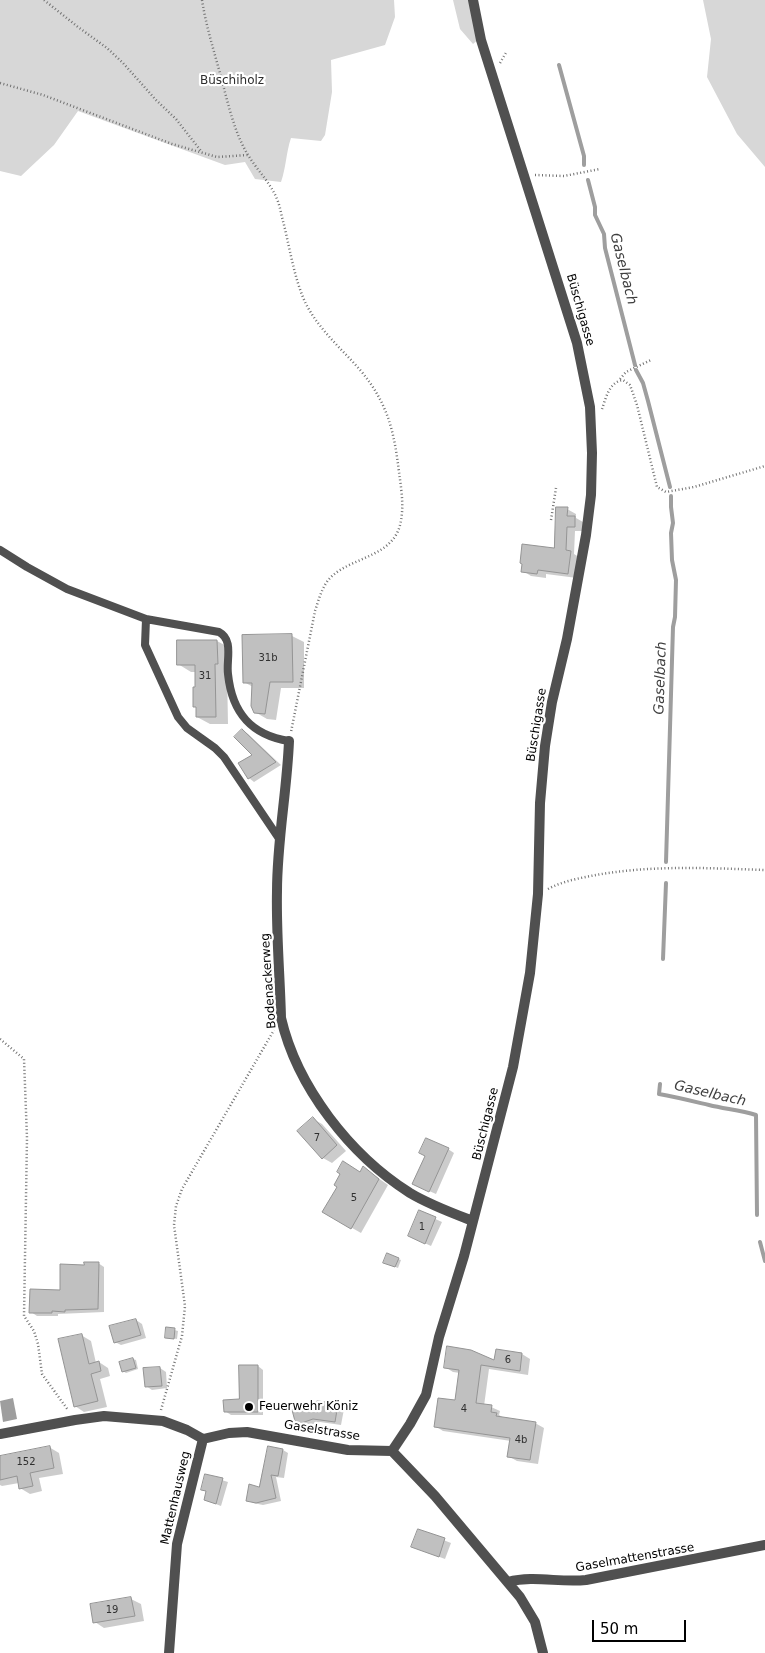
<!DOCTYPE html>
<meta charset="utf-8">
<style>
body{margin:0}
#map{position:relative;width:765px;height:1653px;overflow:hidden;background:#fff;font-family:"DejaVu Sans",sans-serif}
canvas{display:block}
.scale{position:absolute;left:592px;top:1620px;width:94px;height:22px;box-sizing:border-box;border:2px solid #000;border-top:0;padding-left:6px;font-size:15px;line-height:18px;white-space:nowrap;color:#000;-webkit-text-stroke:4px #fff;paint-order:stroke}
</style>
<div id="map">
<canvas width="765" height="1653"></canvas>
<div class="scale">50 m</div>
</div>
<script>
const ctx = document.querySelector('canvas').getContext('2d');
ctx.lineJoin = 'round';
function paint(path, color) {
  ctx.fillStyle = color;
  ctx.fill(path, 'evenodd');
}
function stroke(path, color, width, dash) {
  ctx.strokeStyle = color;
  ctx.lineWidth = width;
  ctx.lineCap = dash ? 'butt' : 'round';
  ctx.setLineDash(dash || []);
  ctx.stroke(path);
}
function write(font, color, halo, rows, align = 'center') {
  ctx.font = font + ' "DejaVu Sans",sans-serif';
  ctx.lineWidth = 4.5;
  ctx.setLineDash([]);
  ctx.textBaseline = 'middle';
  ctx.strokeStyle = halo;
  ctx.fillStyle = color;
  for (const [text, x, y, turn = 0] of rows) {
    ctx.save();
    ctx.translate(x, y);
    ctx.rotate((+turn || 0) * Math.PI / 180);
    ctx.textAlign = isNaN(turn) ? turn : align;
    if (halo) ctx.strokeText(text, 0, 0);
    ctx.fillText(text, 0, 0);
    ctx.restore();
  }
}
paint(new Path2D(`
 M0,0h394l1,17 -10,28 -54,15 1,32 -7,43 -4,6 -30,-3c-5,15 -5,30 -10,44l-26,-3 -10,-17 -20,3 -147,-54 -24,34 -33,31 -21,-5z
 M453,0h25l2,38 -7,6 -13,-15z
 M703,0h62v167l-28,-33 -30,-57 4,-38z`), '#d7d7d7');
paint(new Path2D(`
 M13,1398l4,21 -14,3 -3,-21z`), '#9e9e9e');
paint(new Path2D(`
 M567,509l9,5v4l7,4v9h-8l-1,23 5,3 -2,21 -31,-4v4l-15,-2 -8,-5 32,-21z
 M292,636l12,6v46h-23l-5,32 -9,-1 -12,-7 -2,-25 -9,-5z
 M178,641h39l13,7 -3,23 1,53h-18l-13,-7 -1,-45h-5l-13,-8z
 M242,730l6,4 33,31 -27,17 -5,-4 5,-23z
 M313,1119l9,5 24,27 -14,12 -9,-5z
 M448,1149l6,4 -18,41 -16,-7z
 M364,1168l24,17 -27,48 -37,-21 15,-25 22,-14z
 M420,1212l22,10 -11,24 -15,-7z
 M398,1259l3,1 -3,8 -10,-4z
 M98,1263l6,4v45l-46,2v2h-21l-6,-4 30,-21 24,-25z
 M136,1320l6,4 4,14 -25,7 -6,-3z
 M167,1328l11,3 -1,8 -11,-2z
 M81,1335l10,6 5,22 3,-1 9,6 2,8 -10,3 7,28 -23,5 -9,-6z
 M497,1350l25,4 8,5 -2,16 -39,-6 -5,37 7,1 9,4 -1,4 6,4 30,4 9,5 -6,36 -21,-3 -9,-5 3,-15 -68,-10 -8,-5 21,-24 4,-29 -7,-1 -8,-5 50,-5z
 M133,1359l3,1 2,9 -12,4 -3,-2z
 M258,1366l5,4v45h-32l-6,-4 15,-11z
 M160,1368l6,4 1,16 -15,2 -6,-4z
 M338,1405l6,4 -3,16 -21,-3 -16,5 -6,-3z
 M49,1447l10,6 4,21 -24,4 3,13 -12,3 -10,-6 -1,-5 -17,3 -2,-1v-28z
 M269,1447l14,3 5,3 -4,25 -8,-1 5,24 -18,4 -10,-2 -6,-3 13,-12z
 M206,1475l22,7 -7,24 -16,-6 2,-8 -4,-3z
 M418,1530l33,13 -6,16 -32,-12z
 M131,1599l10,5 3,17 -40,7 -9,-6z`), '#0003');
stroke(new Path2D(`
 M559,65l25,91v9
 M588,180l7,27v8l9,19 1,14 30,117
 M636,370l7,13 5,18 22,86
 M666,862l7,-235 2,-10 1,-37 -4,-20 -1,-27 2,-10 -2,-16v-11
 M663,959l3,-76
 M660,1084l-1,10c17,3 33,7 50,11 16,4 31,5 47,10l1,100
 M760,1242l5,19`), '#9e9e9e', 4);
const building = new Path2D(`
 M556,507h12l-1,9h8v11h-8l-1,23 5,1 -3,23 -30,-4 -1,4 -16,-2 1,-8 -2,-1 2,-19 32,4z
 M292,634l1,48h-23l-5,32 -11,-1 -3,-7 1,-23h-9l-1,-48z
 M177,640h40l1,24h-3l1,53h-20v-10h-3v-20h2v-22h-18z
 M242,729l34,33 -28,17 -10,-16 14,-8 -18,-18z
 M313,1117l24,28 -15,14 -25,-28z
 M426,1138l23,10 -20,44 -17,-8 13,-28 -6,-3z
 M343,1161l17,11 3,-6 16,13 -28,50 -29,-17 15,-25 -3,-2 6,-11 -3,-2z
 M419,1210l17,7 -11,27 -17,-8z
 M387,1253l12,5 -4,9 -12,-4z
 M84,1262h15l-1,47 -33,1v2l-13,-1v2h-23l1,-24 30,1v-26l24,1z
 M136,1319l5,16 -27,8 -5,-17z
 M166,1327l9,1 -1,11 -9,-1z
 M82,1334l7,30 10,-3 2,10 -10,3 7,27 -24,6 -16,-68z
 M447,1346l24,4 23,10 2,-11 26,4 -2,18 -39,-6 -5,38 16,2 -1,7 6,1 -1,3 40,6 -6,38 -23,-3 3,-19 -76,-11 4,-29 17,2 4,-30 -15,-2z
 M133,1358l3,10 -14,4 -3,-10z
 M239,1365h19v47h-34l-1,-12 16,-1z
 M160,1367l2,19 -17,1 -2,-19z
 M318,1401l20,3 -3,18 -22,-3 -17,6 -4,-15z
 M50,1446l4,22 -24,5 3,13 -14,3 -2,-13 -17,4v-24z
 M268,1446l15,3 -5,27 -7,-1 5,23 -20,5 -10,-2 3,-17 10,3z
 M205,1474l18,4 -7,26 -12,-4 2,-9 -5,-1z
 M418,1529l27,9 -6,19 -28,-10z
 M131,1597l4,19 -42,7 -3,-19z`);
paint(building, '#c0c0c0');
stroke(building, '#949494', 1);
stroke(new Path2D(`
 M44,0l34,27 29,21 16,15 33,37 20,19 25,32
 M202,0c4,26 12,51 19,77 7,26 13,55 27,78 9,15 22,27 29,44 3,7 4,15 6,22 7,27 11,58 23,83 14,27 36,45 55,67 27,33 33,60 38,101 2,15 5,33 2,48 -5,37 -48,36 -70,57 -9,9 -12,22 -16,34l-24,121
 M500,63l7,-12
 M0,83l43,12 129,49 45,13 31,-2
 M535,175l29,1 36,-7
 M620,379l6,-7 25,-12
 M602,409c4,-11 7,-27 21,-29l7,5 7,20 20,82 9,5 28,-5 71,-21
 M551,520l5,-32
 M548,889c15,-8 32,-11 48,-14 56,-10 112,-7 169,-5
 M0,1039l24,20 3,79 -3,178 10,15 4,13 4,30 26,36
 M161,1410l21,-74 3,-30 -11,-81 2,-19 6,-17 92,-159`), '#727272', 2.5, [1, 2.5]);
stroke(new Path2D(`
 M0,550l27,17 40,22 79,30 -1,26 33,72 9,11 28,20 9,9 56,83
 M146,619l73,13c15,8 7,28 9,42 4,39 23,61 61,67`), '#505050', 8);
stroke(new Path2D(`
 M289,741c-2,50 -12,100 -12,150 -1,42 3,85 4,127 16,69 69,137 129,175 20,12 42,20 63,28
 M0,1434l75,-14 29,-4 59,5 24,9 16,9 26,-6 18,-1 101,18 44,1 43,45 85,101 15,25 8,31
 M392,1451l18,-27 16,-29 13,-58 25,-81 49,-189 17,-94 8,-79 2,-91 5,-57 7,-44 15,-63 19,-104 5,-40 1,-42 -2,-46 -13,-64 -96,-303 -8,-40
 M508,1582c26,-7 52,1 78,-2l179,-35
 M169,1653l8,-109 26,-105`), '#505050', 10);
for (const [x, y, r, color] of [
 [249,1407,5,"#000"]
]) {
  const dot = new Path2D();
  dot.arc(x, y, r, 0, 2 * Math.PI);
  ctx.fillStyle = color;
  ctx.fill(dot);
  stroke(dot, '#fff', 2);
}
write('10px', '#303030', null, [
 ["31b",268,658],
 ["31",205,676],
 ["7",317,1138],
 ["5",354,1198],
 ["1",422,1227],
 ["6",508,1360],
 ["4",464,1409],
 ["4b",521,1440],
 ["152",26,1462],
 ["19",112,1610]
]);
write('12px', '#2e2e2e', '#fff', [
 ["Büschiholz",232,81]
]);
write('12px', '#000', '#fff', [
 ["Büschigasse",580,310,74],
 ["Büschigasse",537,725,-81],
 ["Bodenackerweg",269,981,-94],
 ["Büschigasse",486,1124,-76],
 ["Gaselstrasse",322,1431,9],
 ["Mattenhausweg",176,1498,-77],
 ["Gaselmattenstrasse",635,1558,-10]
]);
write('12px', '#000', '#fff', [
 ["Feuerwehr Köniz",259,1407]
], 'left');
write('italic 14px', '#3f3f3f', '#fff', [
 ["Gaselbach",623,269,76],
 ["Gaselbach",661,678,-88],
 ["Gaselbach",710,1094,13]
]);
</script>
